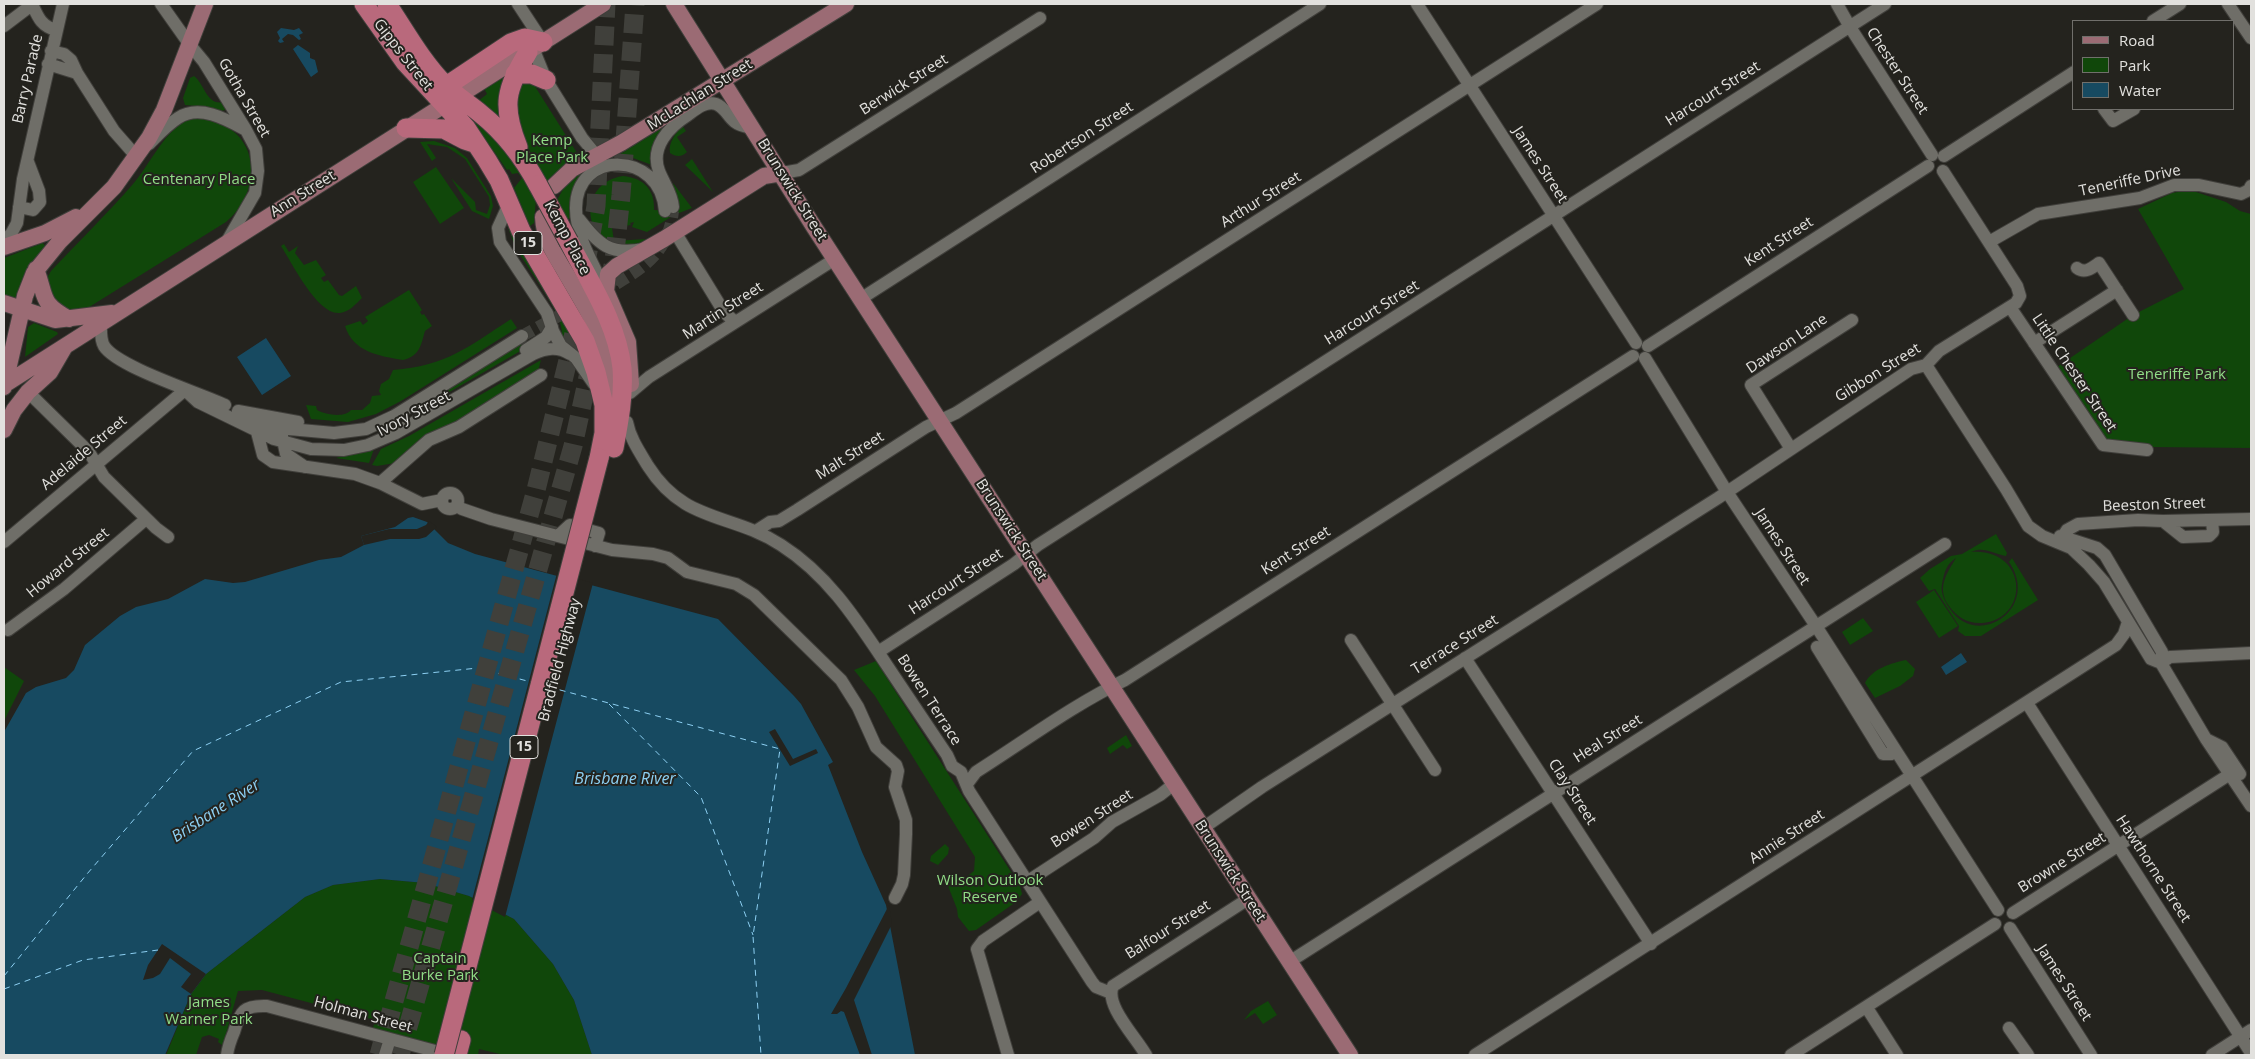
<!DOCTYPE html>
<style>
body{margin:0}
#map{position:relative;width:2255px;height:1059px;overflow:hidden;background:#24231e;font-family:"Open Sans",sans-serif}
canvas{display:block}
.frame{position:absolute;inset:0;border:5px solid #e2e1de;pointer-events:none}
.legend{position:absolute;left:2072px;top:20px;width:162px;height:90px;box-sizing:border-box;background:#24231e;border:1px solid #706f6b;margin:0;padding:6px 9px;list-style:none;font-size:15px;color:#e2e1de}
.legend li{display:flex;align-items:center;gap:10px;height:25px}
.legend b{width:25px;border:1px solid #706f6b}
</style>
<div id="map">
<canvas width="2255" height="1059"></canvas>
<div class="frame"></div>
<ul class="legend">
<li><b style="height:6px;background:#9b6b74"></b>Road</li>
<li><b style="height:14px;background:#10470a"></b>Park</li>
<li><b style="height:14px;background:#174a61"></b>Water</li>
</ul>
</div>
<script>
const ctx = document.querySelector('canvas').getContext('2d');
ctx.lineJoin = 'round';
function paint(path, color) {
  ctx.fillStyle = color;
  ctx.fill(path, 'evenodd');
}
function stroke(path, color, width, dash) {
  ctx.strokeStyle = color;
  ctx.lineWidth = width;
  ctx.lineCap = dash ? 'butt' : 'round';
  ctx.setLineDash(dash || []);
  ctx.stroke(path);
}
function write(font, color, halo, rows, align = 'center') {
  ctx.font = font + ' "Open Sans",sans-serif';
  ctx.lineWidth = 4;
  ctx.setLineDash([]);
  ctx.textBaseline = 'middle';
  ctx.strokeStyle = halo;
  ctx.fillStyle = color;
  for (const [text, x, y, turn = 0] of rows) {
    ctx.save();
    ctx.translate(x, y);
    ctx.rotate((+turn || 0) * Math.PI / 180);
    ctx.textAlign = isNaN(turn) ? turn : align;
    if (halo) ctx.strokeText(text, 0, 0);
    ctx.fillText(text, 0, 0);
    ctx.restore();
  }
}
paint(new Path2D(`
 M194,76c11,8 12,30 30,26l1,8 -4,1 -13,-4 -23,-2 -2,-7 7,-20z
 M503,77l2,1 -2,47 -26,-23 10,-8 -3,-6z
 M531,80l46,73c-3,8 -24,21 -31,29l-23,-44 -8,-25 6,-32z
 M465,110l43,40 28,48 -2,25 -4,3 -16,-38 8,-10 -4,-5 -6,1 -3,-5 -2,1 -24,-34 -21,-23z
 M191,118c6,0 13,-1 19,0 5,1 10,5 14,7 39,21 33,72 2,97l-140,87 -14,3 -26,-16v-16l5,-9c27,-29 56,-57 82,-87 19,-22 31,-54 58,-66z
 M682,125l4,6 -9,6 10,15c-5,5 -11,5 -17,1 -2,-10 6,-20 12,-28z
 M664,127l-12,38 -19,-7h-19z
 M434,141l21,7 12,10 24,38 2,10 -4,13 -17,-8 -21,-33 24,24 1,8 11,4 3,-9 -1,-8 -24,-38 -18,-12 -20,-3 9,14 -4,3 -12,-19z
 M692,159l21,33 -28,-27z
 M436,167l28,41 -24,16 -27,-42z
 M585,170l-13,47 -6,3 -10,-18 10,-18z
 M623,176c21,2 32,14 31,34l23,1 -4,-28 19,25 -18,7 -27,17 -15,-5 2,-5 -4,1 1,2 -19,3 2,13 32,-2c-5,4 -11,5 -18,6 -45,5 -53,-62 -5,-69z
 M2190,190l36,12 14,9 11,3v234l-102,-1 -42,-5 -50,-75 76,-52 51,-26 -46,-80 34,-16z
 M506,220l78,131 -6,4 -17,-18c8,-18 -38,-73 -46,-92 -4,-8 -7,-17 -9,-25z
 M43,243l2,3 -18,24 -11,29 -12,-4v-37z
 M284,244l5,8 9,-6 -3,7 9,12 12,-5 10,15 -5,3 3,4 4,-2 11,15 3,1 14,-10 6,12c-6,6 -13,14 -22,15 -22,3 -48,-50 -59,-67z
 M409,290l13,20 -2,2 2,3 2,-1 8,12 -7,5c-4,14 -5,25 -22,29 -24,-4 -50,-8 -58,-34l15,-5 3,4 5,-4 -3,-4z
 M511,319l6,9 -116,73 -25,13 -28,8 -37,-3 -5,-14 10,1 1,4c9,5 28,8 34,0h11l8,-7 2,-7 9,-1 -2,-4 2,-7 8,-5 4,-9c53,-4 75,-23 118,-51z
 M34,323l23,9 1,2 -33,23 3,-30z
 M525,340l4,6 -83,48 -2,-2z
 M541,360l-3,11 -143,92 -18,3 -5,-1 9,-16 28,-13z
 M375,446l-6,17 -33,-5z
 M1996,534l11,19 -1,3c-13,-2 -22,-10 -35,-4 58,-4 59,68 11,71 -14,1 -25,-6 -33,-17 -13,-18 -2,-33 7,-48 -10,6 -12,15 -14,26 -2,8 3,18 8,25 28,41 91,-1 59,-47l3,-4 26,42 -57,36h-16l-7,-5 1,-5 -24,-37 -6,2 -9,-13 10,-9 21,-13 11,-2z
 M1934,590l24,36 -19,12 -23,-36z
 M1863,618l10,13 -23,14 -8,-13z
 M1906,660l9,9 -2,7 -13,10 -25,12 -10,-15c7,-14 26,-20 41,-23z
 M876,661l144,225 2,8 -6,8 -40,28 -7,1 -11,-14 -1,-8 -9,-23 13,-5 13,-10 1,-14 -100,-161 -21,-26z
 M4,667l20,14 -20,40z
 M1126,735l6,11 -5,3 -4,-4 -13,9 -3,-6z
 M945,844l4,4 -1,6 -10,11 -8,-4 1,-5z
 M380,879l45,4 44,13 45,23 39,45 21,36 18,55h-88l-25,-6 -1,6h-16l-89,-27 2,-8 -113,-30 -24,1 -18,64 2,-10 -4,-3 1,-3 -10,-4 -7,2 -6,18h-30l25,-61 15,-20 99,-77 28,-12z
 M1268,1001l9,14 -14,9 -8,-11 -11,7 7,-9z`), '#10470a');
paint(new Path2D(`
 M281,28l13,2 5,-2 4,5 -4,2 2,4 -2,1 -6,-5 -5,-1 -6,5 2,3 -4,1 -2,-2 2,-3 -3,-6z
 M298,45l12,8v5l5,2 3,12 -7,5 -18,-28z
 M266,338l25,38 -29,19 -25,-38z
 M413,517l14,5 21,21 27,11 243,65 76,77 7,8 32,58 -5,3 34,87 24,53 29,150h-323l-18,-55 -21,-36 -39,-45 -45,-23 -44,-13 -45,-4 -47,6 -28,12 -99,77 -15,20 -26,61h-161v-323l22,-39 10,-6 30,-9 8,-8 11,-25 35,-29 16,-9 32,-8 37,-20 28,4 12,-1 74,-22 22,-3 23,-12 -3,-9 34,-9 13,-9z
 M1961,653l6,9 -21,13 -5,-8z`), '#174a61');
paint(new Path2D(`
 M429,521l8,6 -11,10 -7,2h-29l-26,6 -3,-9 28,-7h28l9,-4z
 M557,573l36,10 -88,334 -33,-17z
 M775,729l18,30 23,-10 2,4 -28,13 -21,-34z
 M889,905l3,19 -38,76 18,55h-12l-16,-43 -3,-1 -4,3h-6l15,-26z
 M162,944l44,30 -15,20 -10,-7 10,-13 -21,-16 -10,16 -7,4 -10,2 5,-15z`), '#24231e');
stroke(new Path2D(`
 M549,687l231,62 -27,187 8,119
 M609,704l92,93 52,138
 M4,976l83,-102 106,-123 148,-69 137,-14 53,14
 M4,989l79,-29 75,-10`), '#8dd0f3', 1, [6, 5]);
stroke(new Path2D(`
 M601,293c36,-22 67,-35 72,-82
 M522,336l53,-29`), '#40403b', 12, [12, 6]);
stroke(new Path2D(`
 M585,268l11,-62 10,-202
 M609,284l5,-23 7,-66 14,-191
 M379,1055l157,-565 36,-146 5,-29
 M400,1055l173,-609 19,-87`), '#40403b', 19, [19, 9]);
const minor = new Path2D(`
 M32,4c6,13 9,22 24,26
 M161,4l29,41 14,17 42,68 10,19 2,22 -3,22 -29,50
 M518,4l25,38
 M1417,4l219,339
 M1837,4l13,23 82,128
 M2228,4l23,34
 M2153,21l27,-17
 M4,26l29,-22
 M533,48l13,32 36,58 15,18
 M51,51l13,3 7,6 6,13 37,58 22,25
 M48,64l29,9
 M2104,109l9,12 21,-12
 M149,144c9,-9 18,-19 29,-26 21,-14 48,1 66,11
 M1944,156l130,-84
 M782,173l17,-3 241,-152
 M509,204l-11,24 2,14 47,71 6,18 8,15 15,12 18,26
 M19,207l14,3 7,-8 -1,-11 -11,-29
 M673,207c-1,-14 -9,-23 -14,-36 -9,-24 10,-44 29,-56 8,-6 17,-14 28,-11 9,3 12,13 19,18 5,4 13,5 18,6
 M579,219c20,25 30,37 65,30
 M675,232l49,80 11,10
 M4,241l7,-7 6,-11 6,-44 40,-175
 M1989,242l49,-28 102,-16 34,-13h25l42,9 8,-4 2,-4
 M2077,268c8,6 15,0 22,-5l34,52
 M606,291c-12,-26 -30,-53 -30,-82 -1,-60 85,-59 89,2
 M862,298l458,-294
 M2010,307l93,138 44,5
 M101,323c0,7 -1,16 3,23 13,21 96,47 121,59
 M2034,343l83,-53
 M1648,346l280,-180
 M526,350l20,-13 6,-10
 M1645,358l82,134 89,134 182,284
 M1926,365l80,124 22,37 14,10 29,12 18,17 15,17 47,77 10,4
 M185,390l13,12 76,37 37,10 33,1 24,-5 28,-12 137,-79c13,-6 25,-8 37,0
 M28,392l61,60 15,25 52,51 12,9
 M630,393l19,-16 186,-118
 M238,411l60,11
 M246,421l32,7 56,5 32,-4 28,-13 128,-80
 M627,422c3,16 12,29 21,44 37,58 82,46 133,79 47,30 75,74 105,119 20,30 41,61 61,91l5,11 9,6 8,19 123,191 4,5 15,6
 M257,432l6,23 10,7 82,12 25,9 42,21 20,-4
 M282,436l4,18 19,13
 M1791,449l-40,-64 101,-65
 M380,483l49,-43 30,-13 82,-52
 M442 501a8 8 0 1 1 16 0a8 8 0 1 1-16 0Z
 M457,506l5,3 29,10 94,24 27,7 41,4 15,4 19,14 49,12 18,11 87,85 17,27 18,40 20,18 2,6 -3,16 11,33v14l-2,41 -2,9 -7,14
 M2163,521l20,16 26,-1 4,-4 -1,-12
 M756,531l14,-9 9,-1 18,-11 129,-83 30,-14 641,-409
 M558,536l12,-11 29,8 -4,13
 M2060,536l37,12 8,7 57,97 -1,11 45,76 45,67
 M4,542l181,-152
 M2059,542l8,-12 11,-6 60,-4 25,1 88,-2
 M8,630l56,-41 82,-70
 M1351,640l84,130
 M1817,647l66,107h8l5,-3
 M878,652l136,-88 24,-19 847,-541
 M1465,658l186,286
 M2161,663l9,-6 81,-4
 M2027,703l224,350
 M2206,739l16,8 18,27
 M967,784l9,-12c49,-31 97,-67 149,-92l508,-324
 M1203,828l59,-41 456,-289 193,-129 15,-4 13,-14 77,-48 4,-7 -3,-10 -74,-115
 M1028,881l66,-43 18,-16 48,-27 14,-11
 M2013,913l217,-139
 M2010,928l81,127
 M1289,962l656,-418
 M1867,1008l30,47
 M2009,1028l19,27
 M227,1055c1,-8 4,-16 7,-23 6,-21 10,-27 33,-26l183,49
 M385,1055l5,-16
 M1008,1055l-31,-106 6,-8 57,-39
 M1146,1055c-10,-18 -42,-50 -33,-69l135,-87
 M1475,1055l641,-410 8,-11 4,-12
 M1791,1055l204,-131
 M2212,1055l39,-25`);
const major = new Path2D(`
 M674,4l140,223 536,828
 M554,186l18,-17 49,-26 225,-139
 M543,217c1,21 10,35 21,53 25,44 60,92 42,146
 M4,247l41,-14 31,-16
 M36,269c11,29 3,33 33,50
 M4,303l51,17 57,-7
 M631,384l-3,-42 -22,-51 2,-17 9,-8 47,-27 100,-63 18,-3
 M4,385l599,-381
 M4,387l21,-91 9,-23 26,-32 54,-54 35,-49 15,-28 41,-106
 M4,430l10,-20 14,-18 22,-20 14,-24`);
const highway = new Path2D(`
 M364,4l41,58 61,66 21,32 12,20 22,51 64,110 11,31 8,33v28l-5,25
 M387,4c18,27 35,58 58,81 11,11 24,19 36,29 25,20 42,43 57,71
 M515,74h17l14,6
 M436,93l75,-50 14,-5 18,4
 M406,128l38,1 21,11 9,3
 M518,147c-17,-42 -12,-58 10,-95
 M569,242c20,39 48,81 53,126 2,27 -3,54 -8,80
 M457,1055l4,-15`);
stroke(minor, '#403f3b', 14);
stroke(major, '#403f3b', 18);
stroke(highway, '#403f3b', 21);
stroke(minor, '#6f6e68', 12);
stroke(major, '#9b6b74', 16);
stroke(highway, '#b9697c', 19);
const highwayBridge = new Path2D(`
 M538,185l31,57
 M444,1055l155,-597`);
stroke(highwayBridge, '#403f3b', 21, []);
stroke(highwayBridge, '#b9697c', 19);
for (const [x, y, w] of [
 [528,243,28],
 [524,747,28]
]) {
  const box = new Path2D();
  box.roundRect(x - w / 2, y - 11.5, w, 23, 4);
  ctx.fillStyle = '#24231e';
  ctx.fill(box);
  stroke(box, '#e2e1de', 1);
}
write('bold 14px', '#e2e1de', null, [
 ["15",528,243],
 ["15",524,747]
]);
write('15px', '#e2e1de', '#24231e', [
 ["Gipps Street",403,55,52],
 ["Chester Street",1897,71,57],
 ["Barry Parade",28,79,-77],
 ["Berwick Street",904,85,-32],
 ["Harcourt Street",1713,94,-32],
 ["McLachlan Street",700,95,-32],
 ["Gotha Street",244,98,60],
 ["Robertson Street",1082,138,-33],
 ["James Street",1540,165,57],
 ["Teneriffe Drive",2130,181,-12],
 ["Brunswick Street",792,190,58],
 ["Ann Street",303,194,-32],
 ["Arthur Street",1261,200,-32],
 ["Kemp Place",567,238,62],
 ["Kent Street",1779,242,-33],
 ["Martin Street",723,311,-33],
 ["Harcourt Street",1372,313,-32],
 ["Dawson Lane",1787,344,-34],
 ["Gibbon Street",1878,373,-32],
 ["Little Chester Street",2074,373,56],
 ["Ivory Street",414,414,-28],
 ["Adelaide Street",84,453,-40],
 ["Malt Street",850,456,-32],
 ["Beeston Street",2154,505,-2],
 ["Brunswick Street",1011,530,57],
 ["James Street",1782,547,57],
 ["Kent Street",1296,551,-32],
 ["Howard Street",68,563,-39],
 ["Harcourt Street",956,582,-33],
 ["Terrace Street",1455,645,-32],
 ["Bradfield Highway",560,660,-75],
 ["Bowen Terrace",929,700,57],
 ["Heal Street",1608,739,-32],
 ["Clay Street",1572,792,57],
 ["Bowen Street",1092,819,-33],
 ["Annie Street",1787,837,-33],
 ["Browne Street",2062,863,-32],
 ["Hawthorne Street",2153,869,57],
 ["Brunswick Street",1230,871,57],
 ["Balfour Street",1168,930,-32],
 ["James Street",2064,983,57],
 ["Holman Street",363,1015,15]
]);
write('15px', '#91dd87', '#24231e', [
 ["Kemp",552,141],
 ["Place Park",552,158],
 ["Centenary Place",199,180],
 ["Teneriffe Park",2177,375],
 ["Wilson Outlook",990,881],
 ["Reserve",990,898],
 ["Captain",440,959],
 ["Burke Park",440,976],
 ["James",209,1003],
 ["Warner Park",209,1020]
]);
write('italic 16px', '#8dd0f3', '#24231e', [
 ["Brisbane River",625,779],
 ["Brisbane River",216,811,-33]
]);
</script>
